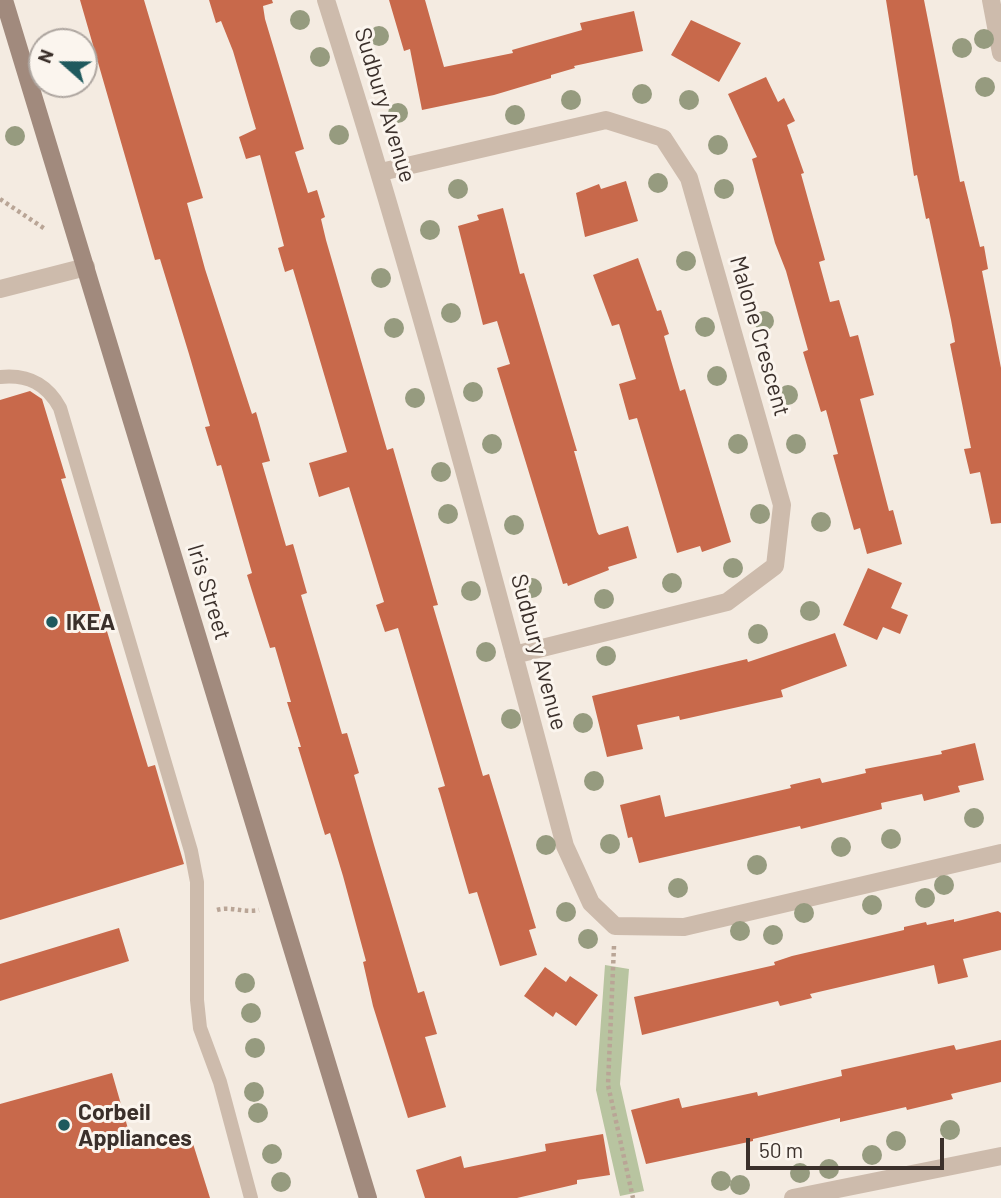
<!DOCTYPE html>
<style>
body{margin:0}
#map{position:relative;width:1001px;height:1198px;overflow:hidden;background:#f4ebe1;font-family:Barlow,sans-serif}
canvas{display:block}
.north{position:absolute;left:28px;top:28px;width:70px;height:70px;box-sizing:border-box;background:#fbf5ee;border:2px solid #aea6a0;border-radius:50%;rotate:291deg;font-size:19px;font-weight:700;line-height:28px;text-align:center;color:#3b302b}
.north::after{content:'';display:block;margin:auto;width:24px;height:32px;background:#1f5a5e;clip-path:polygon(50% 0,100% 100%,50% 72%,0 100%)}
.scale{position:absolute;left:746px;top:1138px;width:198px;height:32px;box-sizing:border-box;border:4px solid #3b302b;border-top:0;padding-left:9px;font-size:21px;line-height:24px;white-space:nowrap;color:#3b302b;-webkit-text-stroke:5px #fbf5ee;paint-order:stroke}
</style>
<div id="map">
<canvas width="1001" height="1198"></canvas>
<div class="north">N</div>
<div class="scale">50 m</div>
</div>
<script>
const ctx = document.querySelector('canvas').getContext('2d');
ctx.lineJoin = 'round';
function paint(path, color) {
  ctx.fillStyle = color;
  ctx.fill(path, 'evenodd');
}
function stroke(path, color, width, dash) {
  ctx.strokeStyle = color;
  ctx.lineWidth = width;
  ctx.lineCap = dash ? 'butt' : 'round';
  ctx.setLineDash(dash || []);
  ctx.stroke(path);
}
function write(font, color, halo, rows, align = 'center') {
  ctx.font = font + ' Barlow,sans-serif';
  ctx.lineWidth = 6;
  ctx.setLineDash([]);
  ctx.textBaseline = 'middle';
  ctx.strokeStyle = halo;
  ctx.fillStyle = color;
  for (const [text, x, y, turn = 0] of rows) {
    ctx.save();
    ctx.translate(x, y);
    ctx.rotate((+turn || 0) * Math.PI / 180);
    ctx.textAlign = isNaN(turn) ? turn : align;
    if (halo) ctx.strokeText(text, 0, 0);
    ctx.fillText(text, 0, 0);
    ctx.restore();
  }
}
paint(new Path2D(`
 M605,965l24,4 -9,115 24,107 -24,5 -24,-106z`), '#b8c4a0');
paint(new Path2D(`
 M80,0h64l59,198 -16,5 18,66 47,145 4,-2 14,49 -8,2 24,83 7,-2 14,49 -6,2 41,139 5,-1 12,40 -5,2 20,70 44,148 6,-2 13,43 -12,3 21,70 -38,11 -35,-112 -10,-44 3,-1 -23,-85 -13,-43 -5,2 -27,-88h3l-14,-45h4l-16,-55 -5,1 -13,-41 -10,-32 5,-2 -31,-108 -4,1 -12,-39 5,-1 -21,-72 -29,-95 -5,1z
 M209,0h63l1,3 -10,3 2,13 39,130 -9,3 13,41 9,-3 8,27 -4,2 5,21 61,210 6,-2 45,157 -5,1 50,170 6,-2 47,154 -7,2 8,25 -37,11 -23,-74 -8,2 -29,-100 -2,-6 7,-2 -47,-158 -13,4 -9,-27 8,-3 -35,-115 -30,10 -10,-34 38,-11 -54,-183 -8,3 -7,-24 6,-2 -24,-91 -14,4 -7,-22 17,-8 -23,-78 -12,-30 -5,2z
 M389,0h36l19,67 69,-14 -1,-3 70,-20 -2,-7 54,-12 9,40 -69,15 1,2 -24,7v3l-57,17 -72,15 -12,-61 -6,2z
 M886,0h38l36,182 4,-1 16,66 4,-1 4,23 -6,2 19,97v155l-10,1 -11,-52 -10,2 -6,-25 7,-1 -21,-104 5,-2 -4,-22 -22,-102 -3,1 -9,-44 -3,1z
 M691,20l50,23 -22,39 -48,-27z
 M766,77l12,25 6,-4 11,23 -8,4 17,48 -3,1 24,86 -6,2 11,40 9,-2 11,37 8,-2 16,60 -14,4 29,112 4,-1 9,34 -35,10 -7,-26 -6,2 -21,-75 5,-1 -12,-44 -5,2 -18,-60 5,-2 -22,-79 -11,-28 -23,-84 5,-2 -29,-63z
 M626,181l12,40 -53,16 -9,-44 23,-9 2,5z
 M503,208l17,66 4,-1 53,178h-3l23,81 2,3 29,-9 9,32 -29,9 1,3 -41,16 -1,-3 -4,1 -66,-216 13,-4 -13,-43 -14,4 -25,-99 21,-6 -2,-5z
 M638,258l19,53 4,-1 8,24 -5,2 6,21 10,34 5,-2 46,153 -29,10 -2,-6 -23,7 -40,-135 -8,2 -10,-36 17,-5 -17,-55 -7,2 -19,-51z
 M30,391l12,8 24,79 -5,1 87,288 7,-2 29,99 -184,56v-520z
 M868,568l34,15 -11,25 17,7 -8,19 -17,-7 -6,13 -34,-15z
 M835,633l12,33 -66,24 2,7 -103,23 -1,-4 -42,9 6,24 -36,8 -15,-61 155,-37 1,3z
 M975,743l9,37 -26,6 2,6 -36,9 -2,-7 -41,9 1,6 -81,20 -1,-3 -161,37 -7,-26 -4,1 -8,-33 40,-10 5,22 126,-29 -1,-3 30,-7 2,5 44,-10 -1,-4 77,-15 -1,-3z
 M998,911l3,2v37l-38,9 5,18 -30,7 -4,-19 -124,29 2,4 -32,8 -2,-5 -136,34 -8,-38 141,-32 -1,-3 18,-6 112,-26v-3l22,-5 1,3 27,-6v3z
 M119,928l10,33 -129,40v-37z
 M545,967l21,15 4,-6 28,19 -22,31 -20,-14 -3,5 -29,-21z
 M1001,1040v42l-50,12 2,5 -46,11 -1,-3 -66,15v-4l-87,21v2l-107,23 -15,-54 48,-12 3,10 75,-16 1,4 84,-20 -1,-6 99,-22 14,-3 2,5z
 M112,1073l21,73 56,-15 21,67h-210v-94z
 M603,1134l7,41 -33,5v4l-60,14h-92l-9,-28 45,-14 3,12 82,-17 -1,-7z`), '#c8694b');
stroke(new Path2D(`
 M0,199l45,30
 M217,910c14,-4 26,3 42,0
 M614,946l-6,139 25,113`), '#b9a596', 4.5, [3.5, 3.5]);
stroke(new Path2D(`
 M0,377c28,-3 47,7 60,31l131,443 6,31v118l3,28 20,54 31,116`), '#cdbbac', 14);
stroke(new Path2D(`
 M326,0c89,280 164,563 239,846l26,57 24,23 69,1 317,-74
 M991,0l10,53
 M381,172l225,-52 57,18 26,40 93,327 -7,61 -48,36 -213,53
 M0,289l86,-22
 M793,1198l208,-42`), '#cdbbac', 18);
stroke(new Path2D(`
 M4,0l364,1198`), '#a18a7d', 18);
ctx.fillStyle = '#969b7f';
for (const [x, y] of [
 [300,20],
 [379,36],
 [984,39],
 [962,48],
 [320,57],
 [985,87],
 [642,94],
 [571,100],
 [689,100],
 [398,113],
 [515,115],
 [339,135],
 [15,136],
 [718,145],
 [658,183],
 [458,189],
 [724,189],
 [430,230],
 [686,261],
 [381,278],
 [451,313],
 [764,321],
 [705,327],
 [394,328],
 [717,376],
 [473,392],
 [788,395],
 [415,398],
 [492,444],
 [738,444],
 [796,444],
 [441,472],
 [448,514],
 [760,514],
 [821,522],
 [514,525],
 [733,568],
 [672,583],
 [532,588],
 [471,591],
 [604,599],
 [810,611],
 [758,634],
 [486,652],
 [606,656],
 [511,719],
 [583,723],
 [594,781],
 [974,818],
 [891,839],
 [610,844],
 [546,845],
 [841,847],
 [757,865],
 [944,885],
 [678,888],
 [925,898],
 [872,905],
 [566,912],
 [804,913],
 [740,931],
 [773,935],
 [588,939],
 [245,983],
 [251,1013],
 [255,1048],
 [254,1092],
 [258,1113],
 [950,1130],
 [896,1141],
 [272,1154],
 [872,1155],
 [829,1169],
 [800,1173],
 [721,1181],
 [281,1182],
 [740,1185]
]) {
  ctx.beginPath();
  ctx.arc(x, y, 10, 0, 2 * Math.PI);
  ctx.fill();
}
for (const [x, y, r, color] of [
 [52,622,7,"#1f5a5e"],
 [64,1125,7,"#1f5a5e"]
]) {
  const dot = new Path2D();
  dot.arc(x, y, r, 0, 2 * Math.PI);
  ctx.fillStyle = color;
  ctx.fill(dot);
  stroke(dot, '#fbf5ee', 2.5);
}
write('23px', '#3b302b', '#fbf5ee', [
 ["Sudbury Avenue",385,105,73],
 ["Malone Crescent",760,336,74],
 ["Iris Street",209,592,73],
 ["Sudbury Avenue",539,652,75]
]);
write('bold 23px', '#3b302b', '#fbf5ee', [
 ["IKEA",66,622],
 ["Corbeil",78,1112],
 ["Appliances",78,1138]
], 'left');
</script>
